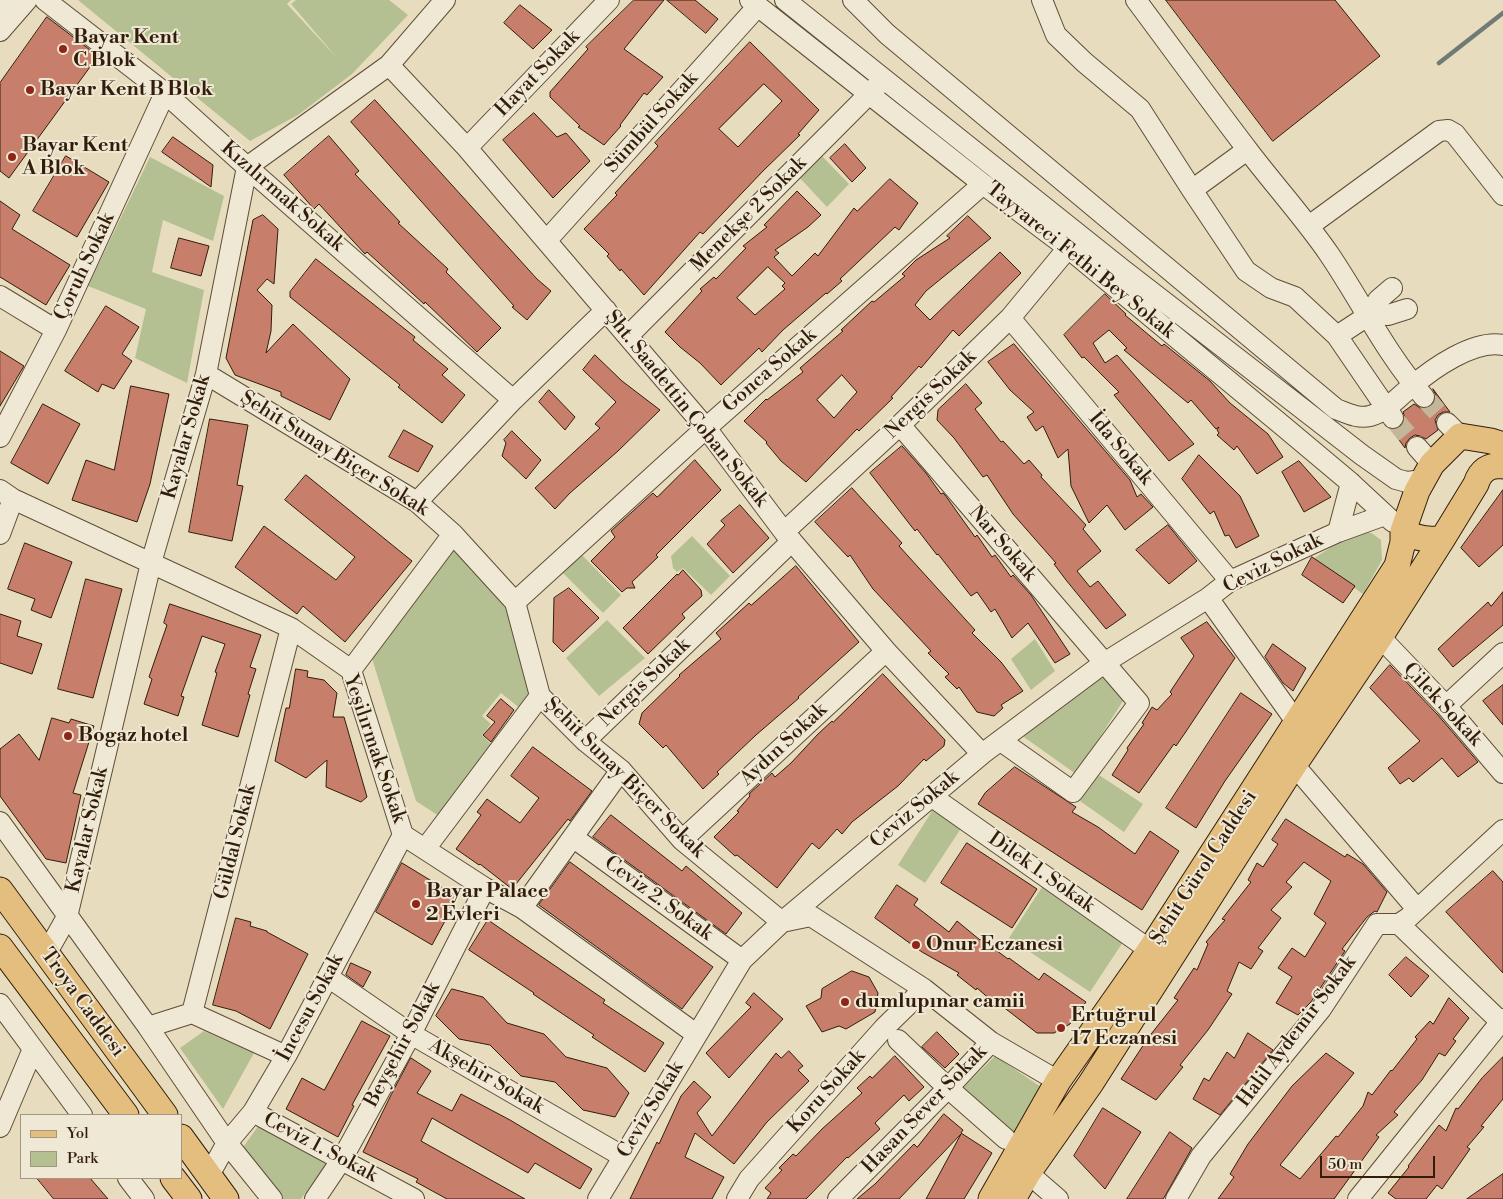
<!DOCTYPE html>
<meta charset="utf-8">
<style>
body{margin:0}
#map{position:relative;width:1503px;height:1199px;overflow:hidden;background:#e7dcbd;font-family:"Libre Bodoni",serif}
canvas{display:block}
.legend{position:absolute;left:20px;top:1114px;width:162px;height:65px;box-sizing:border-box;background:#efe8d4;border:1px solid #a39784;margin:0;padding:6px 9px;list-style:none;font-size:15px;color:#321d0b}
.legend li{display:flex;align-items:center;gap:10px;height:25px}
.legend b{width:25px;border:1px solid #a39784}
.scale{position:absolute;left:1320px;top:1156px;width:115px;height:22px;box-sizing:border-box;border:2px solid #321d0b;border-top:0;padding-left:6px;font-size:15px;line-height:18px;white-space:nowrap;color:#321d0b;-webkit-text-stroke:4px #efe8d4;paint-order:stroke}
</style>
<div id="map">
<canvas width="1503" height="1199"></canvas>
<ul class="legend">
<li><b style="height:6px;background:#e4be7e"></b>Yol</li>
<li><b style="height:14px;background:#b5c092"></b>Park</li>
</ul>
<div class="scale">50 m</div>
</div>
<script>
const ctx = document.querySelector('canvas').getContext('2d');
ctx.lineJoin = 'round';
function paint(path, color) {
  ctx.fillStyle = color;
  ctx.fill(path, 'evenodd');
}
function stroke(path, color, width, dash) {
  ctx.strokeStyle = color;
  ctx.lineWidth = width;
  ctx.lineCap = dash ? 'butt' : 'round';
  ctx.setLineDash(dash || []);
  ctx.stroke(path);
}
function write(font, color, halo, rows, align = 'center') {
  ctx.font = font + ' "Libre Bodoni",serif';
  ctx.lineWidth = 4;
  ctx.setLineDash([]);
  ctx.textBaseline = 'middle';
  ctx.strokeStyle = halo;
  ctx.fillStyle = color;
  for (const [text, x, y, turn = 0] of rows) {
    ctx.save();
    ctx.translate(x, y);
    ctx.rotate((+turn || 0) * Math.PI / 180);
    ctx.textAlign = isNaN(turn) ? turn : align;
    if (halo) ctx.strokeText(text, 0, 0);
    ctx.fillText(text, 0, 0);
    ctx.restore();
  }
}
paint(new Path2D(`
 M78,0h213l-4,4 51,55 -47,-55 5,-4h93l19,15 -56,59 -54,41 -48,26z
 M819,153l30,31 -22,23 -30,-32z
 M150,157l74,39 -11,45 -50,-21 -11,52 52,18 -17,93 -52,-25 11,-49 -58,-23z
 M1363,530l10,4 8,6 1,20 -19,34 -50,-35 43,-28z
 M692,536l38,40 -19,19 -28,-27 -6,4 -4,-4 -2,-12z
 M453,547l46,49 19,36 15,65 -11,13 -21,-17 -19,23 9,8 -9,11 12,12 -52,71 -26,-17 -46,-149z
 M581,554l40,41 -18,18 -40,-40z
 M607,620l38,38 -46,38 -33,-38z
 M1035,639l20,32 -24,19 -20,-31z
 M1102,675l21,26 -47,73 -55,-39z
 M1099,775l44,29 -19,28 -44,-31z
 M934,808l28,19 -37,56 -27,-18z
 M1044,884l81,55 -35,53 -81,-54z
 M204,1031l50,22 -31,56 -43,-61z
 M995,1056l46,31 -27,45 -51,-44z
 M259,1125l68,38 -26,36h-18l-42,-49z`), '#b5c092');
stroke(new Path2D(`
 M1439,63l64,-50`), '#707b74', 4.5);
const building = new Path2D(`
 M634,0h30l-40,49 39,28 -16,18 -3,-2 -24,32 1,1 -17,19 -26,-18 2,-1 -30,-29v-5l38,-43 -2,-2z
 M667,0h28l23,19 -12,14z
 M1166,0h169l45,56 -107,85z
 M520,5l32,25 -19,19 -29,-26z
 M47,17l51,39 -89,122 -9,-7v-88z
 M750,42l69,68 -21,24 2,1 -37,36 -60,63 -3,-2 -56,63 -23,-26 -1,2 -13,-15 2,-2 -25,-25 33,-34 -2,-2 43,-47 -3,-3zM764,84l18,17 -44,46 -19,-18z
 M375,100l162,179 14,12 -24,29 -15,-13 2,-1 -163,-184z
 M534,113l23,24 9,-4 24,28 -37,37 -50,-58z
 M329,136l30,35 -4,3 45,48 -2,1 50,46 -2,3 55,56 -24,24 -52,-50 -1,2 -57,-52 -2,2 -46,-50 -5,5 -30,-34z
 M173,137l40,28 -2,22 -49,-35z
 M845,144l21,24 -14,14 -22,-24z
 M66,156l43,26 -32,55 -44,-26z
 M890,179l28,24 -19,27 -4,-3 -55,52 2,2 -15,13 -1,-1 -43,37 -21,22 -3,-4 -38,37 -21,-22 -20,-16 -15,-15 37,-41 -2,-2 14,-12 2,2 30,-31 -3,-2 24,-19 -3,-2 33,-34 24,24 -13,12 -33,23 4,3 -5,4 18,19 23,-23 3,3 36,-48 3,3zM768,267l17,16 -3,3 3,3 -30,26 -18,-17z
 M0,201l20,14 -8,14 58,36 -24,40 -46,-28z
 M263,215l15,14 -4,55 -7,-5 -10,11 15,15 -1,26 -5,22 27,-29 57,55 -20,41 -49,-24v-4l-46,-17 -9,-17 27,-138z
 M968,216l23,22 -65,53 -11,14 15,15 70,-68 21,21 -62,63 -6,-6 -32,38 -2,-2 -28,31 2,1 -34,33 -2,-2 -51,53 -25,-21 -15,-18 1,-1 -23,-21 22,-22 1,1 36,-28 -3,-4 43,-37 -2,-1 31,-29 2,1 31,-26 -3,-2 14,-14 34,-22 -3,-2zM842,375l15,17 -23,26 -17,-18z
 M179,238l30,8 -8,30 -30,-8z
 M316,259l99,78 -2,3 35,29 -6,6 23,20 -23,28 -44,-36 2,-2 -110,-88v-5z
 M1105,294l21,20 -1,1 37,31 2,-2 46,37 20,22 38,31 15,23 -26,17 -20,-28 -3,4 -17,-15 2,-2 -2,-3 2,-3 -3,2 -25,-29 -3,3 -64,-53 3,-2 -18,-18 -16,13 12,20 12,-8 77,89 -25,17 -55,-66 5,-3 -35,-35 -2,1 -18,-23z
 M106,306l33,21 -17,27 10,7 -18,28 -12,-5 -4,8 -33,-21z
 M1014,344l116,136 7,17 4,-3 12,13 -28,23 -18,-25 -18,18 -18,-37 -3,-37 -10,9 -15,-32 -7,5 -9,-14 7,-5 -24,-22 -22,-28z
 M0,351l24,15 -24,40z
 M595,355l27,26 38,29 -42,41 -48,42 -15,16 -20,-21 65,-60 -5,-4 21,-22 -33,-32z
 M966,384l16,19 -7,6 26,33 2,-1 21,23 5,-4 13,15 -1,2 45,48 -3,4 18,22 -24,20 13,16 8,-6 28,34 -20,14 -40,-49 -12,-16 2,-1 -43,-49 -26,-39 -4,2 -29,-39 -17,-18 1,-10z
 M131,386l38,8 -19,90 -13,38 -65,-22 14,-40 28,10z
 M1433,389l17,23h-7l-5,3 -3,5 3,10 -12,9 -6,-3 -5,-1 -5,3 -4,5 -1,5 -14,-19 9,-2 4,-4 1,-5 -2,-6 11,-8 6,4 6,1 6,-3 3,-5 1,-5z
 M549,390l26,27 -10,13 -26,-28z
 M43,404l37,20 -32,60 -37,-21z
 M210,419l38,6 -11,60 6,1 -11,55 -43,-9z
 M404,430l29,16 -15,26 -29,-15z
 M512,431l29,29 -15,19 -24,-23 4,-13 -2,-3z
 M902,446l24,27 15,21 2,-1 2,2 30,42 2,-2 15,22 3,-2 16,22 2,-2 18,20 39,59 -15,9 -27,-40 -16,15 -17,-29 -4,3 -14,-20 -6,4 -33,-42 -1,1 -20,-26 -2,2 -45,-58z
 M1199,455l41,41 19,40 -23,12 -7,-13 -4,1 -11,-25 -4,3 -28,-35z
 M695,460l26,30 -65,65 2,2 -26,25 3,6h-8l-5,4 -31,-31 24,-24 -4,-6 42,-38 4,4z
 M1299,461l32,36 -27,15 -22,-40z
 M306,475l106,86 -67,81 -42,-36 -6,8 -62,-47 29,-41 72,54 19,-23 -70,-57z
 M852,488l50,55 -3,3 76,84 -3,3 29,29 22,29 -22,14 2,3 -9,8 -17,-4 -18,-25 -2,2 -12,-12 4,-3 -21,-21 3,-2 -58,-62 -23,-34 -2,2 -33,-35z
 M1503,490v55l-24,22 -18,-19z
 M740,505l29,33 -36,35 -26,-29 18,-19 -4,-4z
 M1168,525l29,36 -28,23 -33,-34z
 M25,543l47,19 -21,56 -20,-8 4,-11 -27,-10z
 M1312,557l43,29 -12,17 -41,-28z
 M796,566l63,76 -61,55 1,1 -43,37 -39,37 2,2 -16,15 -37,-44 -3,3 -24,-24 3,-11 38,-37 -1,-1 42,-36 -5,-6 33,-30 2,2z
 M683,570l18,20 1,6 -20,18 3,4 -37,36 -25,-26 54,-54 1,1z
 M86,579l36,10 -29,109 -35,-9z
 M569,588l30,30 -36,34 -10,-10 1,-44z
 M1503,592v33l-50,42 -15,-18 50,-47 3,4z
 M170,604l91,31 -11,32 6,2 -8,25 2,1 -12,42 -36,-12 15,-52 -2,-1 10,-28 -23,-8 -21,60 3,1 -6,19 -34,-12 8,-25 -3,-2 18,-52 -3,-2z
 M0,614l21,7 -4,15 25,8 -10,30 -32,-11z
 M1207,622l28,36 -50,75 -9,13 -2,-2 -35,49 -27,-18 16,-25 -1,-2 17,-24 -2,-1 10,-16 5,3 15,-16 -2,-2 24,-36 -13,-18z
 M1273,644l33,24 -13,23 -10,-8 -18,-26z
 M1390,665l47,49 41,48 -20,15 -16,-19 -29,24 -4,-4 -9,6 -12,-16 32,-27 -50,-53z
 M296,669l12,2 -1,6 17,3 13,13 -4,24h11l23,80 -6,5 -35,-15 1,-27 -21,18 -31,-17 11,-53h3z
 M883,674l62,66 -1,6 -18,15 -2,-2 -26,27 -46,36 -10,12 -5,-5 -18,20 -7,-6 -35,45 -40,-33 -2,1 -21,-19 25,-25 -2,-1 13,-15 -1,-2 23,-21 3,4 16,-14 27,-29 14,-13 1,1z
 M1503,685v40l-20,-24z
 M1241,693l31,21 -47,67 -29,47 -30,-20z
 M501,699l13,11 -23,32 -8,-7 12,-13 -8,-6z
 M52,718l17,5 2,-4 23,7 -21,67 8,2 -15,68 -20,-4 -46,-63v-47l19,-15 20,26z
 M533,747l59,44 -22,30 -2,-2 -56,70 -32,-25 -1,1 -23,-16 25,-34 -4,-3 10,-13 33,24 19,-25 -28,-22z
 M1015,767l61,40 -4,5 26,15 37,27 15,-23 29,20 -37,59 -164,-106 7,-11z
 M611,815l71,56 4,-5 56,47 -16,21 -133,-97z
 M1286,819l59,38 2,-3 16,10 24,28 -10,20 -2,-1 -8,6 -25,32 3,2 -34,51 -13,13 -22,-12 16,-26 -14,-9 14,-20 13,9 21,-34 -12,-9 17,-33 -27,-19 -18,20 6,5 -21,23 10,8 -23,30 5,3 -12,18 -12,-7 -12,29 5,3 -24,36 -28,35 3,2 -27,33 -35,-21 27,-41 30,-38 -4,-2 20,-30 3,2 11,-26 -2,-2 19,-22 -3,-1 29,-37 -3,-2 9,-17 6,4 15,-23 -6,-4z
 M967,843l70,46 -25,39 -71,-45z
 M570,862l143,105 -31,42 -143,-104z
 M402,863l56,34 -26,48 -56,-33z
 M1493,871l10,11v91l-57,-61z
 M897,885l21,14 -4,6 35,27 8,-11 23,19 1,-1 27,20 1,-1 30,22 5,-7 42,29 -16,22 -16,9h-17l-35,-27 -2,2 -23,-20 -1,2 -19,-15 2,-2 -37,-21 -47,-34z
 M236,918l15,4 -1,4 17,5v1l41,22 -38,75 -34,-18 -23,-6z
 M488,920l117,80 -2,3 61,40 -19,29 -53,-35 2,-2 -61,-41 1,-1 -65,-43z
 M1406,957l23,19 -18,21 -22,-22z
 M351,963l20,9 -8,15 -17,-12z
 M852,971l17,6 9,16 -3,19 -29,17 -7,-3 -17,6 -16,-26 15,-8 1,-9z
 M452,989l31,8 24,26 37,11 22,23 41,11 22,25 -14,24 -32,-7 -28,-28 -34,-6 -31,-31 -31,-6 -23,-23z
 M754,993l29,26 -54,59 -23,-25 45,-46 -5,-4z
 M1449,998l20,20 -16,21 3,2 -11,15 -6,-3 -17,27 -28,32 4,3 -22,20 3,2 -45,62h-116l16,-22 -4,-3 18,-30 44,-58 34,-33 28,20 -74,92 20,14 36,-43 2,1 25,-31 5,-14 4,3 19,-25 1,1 25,-32 -2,-2 15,-16 3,3z
 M362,1021l28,15 -38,69 2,1 -16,31 -52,-28 16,-31 22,12z
 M937,1032l22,22 -14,14 -23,-21z
 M1248,1033l25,17 -53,65 -27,-16 11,-21 5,3 18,-29 7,6z
 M789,1051l14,15 -5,4 11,11 -42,41 -33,42 -39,-31 -10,24 39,20 -12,22h-82l27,-57 2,2 22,-48 13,-15 17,16 -14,16 15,23 64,-83 5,5z
 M895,1056l29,31 -15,14 -5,-6 -29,28 5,6 -32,29 -1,-1 -41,42h-39l4,-6 -6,-5 17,-18 -3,-2 14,-14 3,2 26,-27 40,-36 -5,-5 13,-12 2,2z
 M1503,1057v42l-22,27 3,1 -17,20 3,2 -28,40 -5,-4 -11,14h-30l-8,-6 21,-26 -1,-1 31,-41 7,6 10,-23 2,1 24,-31z
 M411,1058l20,13 -14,22 35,18 9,-17 49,26 82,49 -12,20 -45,-26 -7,10 -96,-55 -11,23 104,58h-78l-31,-17 2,-3 -55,-27 28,-57z
 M1103,1108l38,24 -36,57 -31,-33z
 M944,1114l19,16 -2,3 31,20 -28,46h-38l35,-65 -62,65h-42l18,-15 39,-40 3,3z
 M1170,1132l22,16 -27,48 -2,3h-36z
 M1503,1174v25h-36z
 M37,1178h53l18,21h-54z`);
paint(building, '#c77e6a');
stroke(building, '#321d0b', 1);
stroke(new Path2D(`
 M1424,397l23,26
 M1394,419l23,28`), '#c3b699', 20, [20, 10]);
const minor = new Path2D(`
 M45,0l120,93 82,74 266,233
 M750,0l233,184 85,64 215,178 68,57 42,39
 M785,0l337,269 240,186 34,24 11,3 16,-2
 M853,0l34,34 449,375c11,4 22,10 34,7 16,-4 28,-19 41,-29 21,-18 63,-48 92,-42
 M1042,0l14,35 28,27 56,47 52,81 54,81 25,17 24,9 42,39 56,82
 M1136,0c38,51 75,102 114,153 26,34 55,66 79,101 32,47 57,100 95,143
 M0,7l7,-7
 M0,31l27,-31
 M389,65l78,83 239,280 78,104 102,119 96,103
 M467,148l142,-148
 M1192,190l55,-40
 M1309,226l130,-95 9,-1 7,4 48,61
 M547,240l211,-234
 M0,296l56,34
 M1372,313l16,2 19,-6
 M1010,318l220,263
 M628,336l251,-252
 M1337,336l35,-23 6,-13 14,-12
 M206,374l211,128 36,32 62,68 25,94 45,45 36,29 61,70 100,82 29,-6 113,73 67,53 67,39
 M1447,423l13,13
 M900,425l239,278 -66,89 -72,-51
 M0,437l56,-107 109,-237
 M1417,447l15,17
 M0,490l13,9 278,129 60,42 52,165 82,53 37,20 174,126
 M417,502l96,-102 93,-90
 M784,532l116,-107 110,-107 58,-70
 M1338,532l13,-49
 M0,534l13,-35
 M1208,598l89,125
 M515,602l191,-174 277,-244
 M1380,637l66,69 57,67
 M351,670l102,-136
 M1446,706l57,-53
 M585,741l207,-200
 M1294,765l123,144
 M931,796l219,154
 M0,822l148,205 79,116 45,56
 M574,838l168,122
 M682,840l204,-189
 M425,849l115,-153
 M522,908l99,-138
 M1399,924l104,100
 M46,954l21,-37 84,-354 55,-189 41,-207 142,-102 56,-65
 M328,977l83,57 211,122
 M0,1004l82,111
 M192,1013l94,43
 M148,1027l44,-14 99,-385
 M898,1040l50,48 58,51
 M253,1112l161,87
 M0,1127l33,-78
 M1028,1173l30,26
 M209,1175l18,-32 26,-31 33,-56 117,-221
 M128,1178l16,21
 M315,1199l27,-40 69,-125 74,-146
 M598,1199l144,-239 40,-38 200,-168 122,-91 104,-65 22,-17 108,-49 47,-17
 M737,1199l12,-20 135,-151 40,-39
 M838,1199l110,-111 43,-46
 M1176,1199l25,-43 120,-147 56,-85h22l9,-6 95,-88
 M1358,1199l145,-180`);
const major = new Path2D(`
 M1460,436l31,5 12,4
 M1403,531c12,7 26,10 40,7l33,-54c4,-13 13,-20 27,-18
 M0,890l165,225
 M0,947l126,168
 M181,1137l45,62
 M173,1178l16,21
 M991,1199l67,-118 92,-131 247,-384 6,-24v-11l14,-40 15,-27 28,-28
 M1013,1199l15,-26 63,-90 203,-318 86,-128 63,-99`);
stroke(minor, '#5f4d38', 22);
stroke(major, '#321d0b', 27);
stroke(minor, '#efe8d4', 20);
stroke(major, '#e4be7e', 25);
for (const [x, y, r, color] of [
 [63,49,5,"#8f2418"],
 [30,90,5,"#8f2418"],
 [12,157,5,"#8f2418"],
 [68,736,5,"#8f2418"],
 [416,904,5,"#8f2418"],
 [916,945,5,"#8f2418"],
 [845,1002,5,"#8f2418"],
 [1061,1028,5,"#8f2418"]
]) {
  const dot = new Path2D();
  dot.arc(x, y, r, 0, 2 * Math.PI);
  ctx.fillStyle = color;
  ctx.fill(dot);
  stroke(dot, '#efe8d4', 2);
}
write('bold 20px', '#321d0b', '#efe8d4', [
 ["Bayar Kent",73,38],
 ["C Blok",73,61],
 ["Bayar Kent B Blok",40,90],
 ["Bayar Kent",22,146],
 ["A Blok",22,169],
 ["Bogaz hotel",78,736],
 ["Bayar Palace",426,892],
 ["2 Evleri",426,915],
 ["Onur Eczanesi",926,945],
 ["dumlupınar camii",855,1002],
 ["Ertuğrul",1071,1016],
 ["17 Eczanesi",1071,1039]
], 'left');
write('20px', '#321d0b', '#efe8d4', [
 ["Hayat Sokak",538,74,-46],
 ["Sümbül Sokak",652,123,-48],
 ["Kızılırmak Sokak",282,197,41],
 ["Menekşe 2 Sokak",749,215,-45],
 ["Tayyareci Fethi Bey Sokak",1080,261,39],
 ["Çoruh Sokak",85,267,-65],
 ["Gonca Sokak",770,371,-41],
 ["Nergis Sokak",931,395,-44],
 ["Şht. Saadettin Çoban Sokak",686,409,51],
 ["Kayalar Sokak",187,437,-74],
 ["İda Sokak",1120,449,50],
 ["Şehit Sunay Biçer Sokak",334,454,32],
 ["Nar Sokak",1002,544,49],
 ["Ceviz Sokak",1273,564,-27],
 ["Nergis Sokak",645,683,-44],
 ["Çilek Sokak",1442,705,47],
 ["Aydın Sokak",784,745,-43],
 ["Yeşilırmak Sokak",374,749,71],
 ["Şehit Sunay Biçer Sokak",624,778,45],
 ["Ceviz Sokak",915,810,-40],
 ["Kayalar Sokak",88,830,-77],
 ["Güldal Sokak",236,842,-76],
 ["Şehit Gürol Caddesi",1204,868,-57],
 ["Dilek 1. Sokak",1041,873,35],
 ["Ceviz 2. Sokak",658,899,36],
 ["Troya Caddesi",82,1003,54],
 ["İncesu Sokak",311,1008,-62],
 ["Halil Aydemir Sokak",1297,1032,-53],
 ["Beyşehir Sokak",403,1045,-62],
 ["Akşehir Sokak",486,1077,30],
 ["Koru Sokak",827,1092,-48],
 ["Ceviz Sokak",651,1110,-59],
 ["Hasan Sever Sokak",925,1110,-46],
 ["Ceviz 1. Sokak",320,1148,28]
]);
</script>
